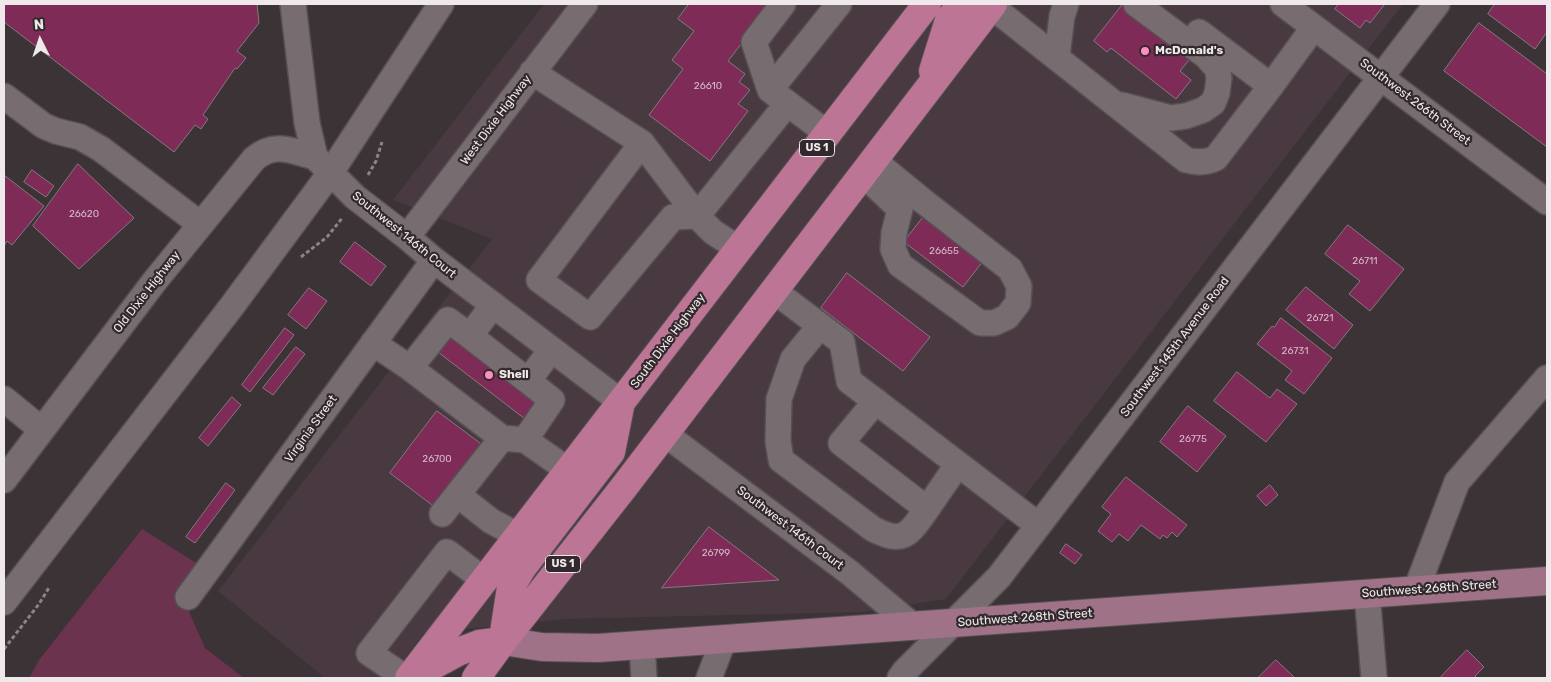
<!DOCTYPE html>
<style>
body{margin:0}
#map{position:relative;width:1551px;height:682px;overflow:hidden;background:#3b3336;font-family:Rubik,sans-serif}
canvas{display:block}
.frame{position:absolute;inset:0;border:5px solid #efe9eb;pointer-events:none}
.north{position:absolute;left:15px;top:15px;width:50px;height:50px;-webkit-text-stroke:4px #31292c;paint-order:stroke;rotate:356deg;font-size:14px;font-weight:700;line-height:20px;text-align:center;color:#efe9eb}
.north::after{content:'';display:block;margin:auto;width:18px;height:22px;background:#efe9eb;clip-path:polygon(50% 0,100% 100%,50% 72%,0 100%)}
</style>
<div id="map">
<canvas width="1551" height="682"></canvas>
<div class="frame"></div>
<div class="north">N</div>
</div>
<script>
const ctx = document.querySelector('canvas').getContext('2d');
ctx.lineJoin = 'round';
function paint(path, color) {
  ctx.fillStyle = color;
  ctx.fill(path, 'evenodd');
}
function stroke(path, color, width, dash) {
  ctx.strokeStyle = color;
  ctx.lineWidth = width;
  ctx.lineCap = dash ? 'butt' : 'round';
  ctx.setLineDash(dash || []);
  ctx.stroke(path);
}
function write(font, color, halo, rows, align = 'center') {
  ctx.font = font + ' Rubik,sans-serif';
  ctx.lineWidth = 4.5;
  ctx.setLineDash([]);
  ctx.textBaseline = 'middle';
  ctx.strokeStyle = halo;
  ctx.fillStyle = color;
  for (const [text, x, y, turn = 0] of rows) {
    ctx.save();
    ctx.translate(x, y);
    ctx.rotate((+turn || 0) * Math.PI / 180);
    ctx.textAlign = isNaN(turn) ? turn : align;
    if (halo) ctx.strokeText(text, 0, 0);
    ctx.fillText(text, 0, 0);
    ctx.restore();
  }
}
paint(new Path2D(`
 M544,4h859l-457,595 -84,13 -298,7 -140,14 -34,45h-65l-107,-87 274,-352 -99,-39z`), '#483a40');
paint(new Path2D(`
 M142,529l56,35 -18,27 25,57 39,30h-215l10,-18z`), '#6b334e');
const building = new Path2D(`
 M4,4h253l2,19 -22,28 9,7 -9,11 -2,-1 -32,47 5,4 -7,10 -6,-4 -21,27 -170,-130z
 M689,4h83l-44,57 17,13 -6,8 11,8 -12,14 10,7 -38,50 -61,-46 34,-46 -11,-9 22,-29 -16,-12z
 M1123,4h4l51,41 -3,4 14,11 -9,11 11,9 -15,19 -65,-51 -4,4 -13,-11z
 M1339,4h46l-15,19 -4,-3 -6,8 -25,-19z
 M1495,4h52v28l-12,17 -47,-35z
 M1479,23l68,51v73l-103,-76z
 M78,164l56,54 -55,51 -46,-43z
 M32,170l22,16 -8,11 -22,-15z
 M4,175l40,31 -32,39 -5,-4 -3,5z
 M925,215l58,46 -20,26 -59,-45z
 M1348,225l56,44 -34,42 -21,-17 11,-13 -35,-27z
 M355,242l31,24 -15,20 -31,-24z
 M847,273l83,64 -27,34 -82,-63z
 M1306,287l47,38 -19,24 -48,-39z
 M309,288l18,13 -21,28 -18,-14z
 M1281,318l51,40 -28,36 -19,-14 7,-9 -35,-27 15,-18 2,1z
 M285,328l9,7 -44,57 -8,-7z
 M450,328l95,73 -16,21 -95,-73z
 M296,347l9,7 -32,41 -10,-7z
 M1237,372l33,26 7,-9 20,15 -31,38 -52,-41z
 M232,397l9,8 -33,41 -9,-8z
 M1188,406l38,30 -29,36 -37,-30z
 M437,411l47,35 -48,62 -46,-35z
 M1126,477l61,48 -10,12 -5,-5 -5,6 -4,-3 -3,4 -19,-14 -13,16 -9,-7 -7,8 -14,-11 13,-17 -9,-7z
 M226,483l9,7 -40,53 -9,-6z
 M1270,485l8,10 -12,11 -9,-10z
 M709,527l70,53 -117,8z
 M1066,544l16,11 -7,9 -15,-11z
 M1467,650l17,17 -9,9 2,2h-37z
 M1276,660l19,18h-37z`);
paint(building, '#7e2b57');
stroke(building, '#847a7e', 1);
const minor = new Path2D(`
 M293,4l14,119 8,34 40,40 52,40 27,23 187,142
 M783,4l-29,38 16,48 69,-86
 M1283,4l264,198
 M991,6l195,154c11,3 20,3 30,-2l55,-72 43,-59
 M1199,32l72,54
 M1057,56l5,-40 4,-12
 M532,72l110,71 55,73 16,16 26,17
 M774,93l54,41
 M4,96l40,30 12,5 24,6 21,12 99,75
 M1122,105l49,13 15,-2 17,-6 10,-7 4,-10 2,-15 -2,-10 -11,-12 -70,-52
 M642,143l-103,137 51,37 83,-100 24,-1 90,-112
 M863,174l37,35 -6,24 -1,16 7,16 80,58h14l13,-6 11,-14 1,-17 -9,-17 -87,-68 -50,-41
 M407,237l178,-233
 M774,291l68,51 7,39 189,144
 M820,326l-27,33 -14,40 -1,42 3,19 92,69c31,16 36,5 54,-20
 M470,336l58,45
 M373,343l37,25 92,70 23,2 43,30
 M410,368l38,-48 22,16 23,-31
 M4,399l38,31
 M876,401l-35,42 86,66 31,-45
 M665,434l185,139 62,52
 M525,440l27,-40 -24,-19 23,-31
 M4,480l150,-198 100,-123c21,-18 37,-8 61,-2
 M458,495l33,26 28,15
 M442,514l60,-76
 M1416,590l41,-108 90,-104
 M1367,593l7,85
 M188,597l246,-337
 M4,602l228,-296 99,-134 110,-168
 M642,644l2,34
 M406,678l-37,-25 78,-101 37,28
 M709,678l15,-39
 M900,678l5,-7 94,-94 438,-573`);
const major = new Path2D(`
 M503,641l39,6 56,1 949,-67`);
const highway = new Path2D(`
 M933,71l16,-51 12,-16
 M503,639l8,-52 11,-19 89,-116 9,-45
 M419,673l39,-21 21,-8 24,-3
 M409,678l518,-674
 M476,678l27,-37 121,-154 369,-483`);
stroke(minor, '#575053', 28);
stroke(major, '#575053', 30);
stroke(highway, '#575053', 30);
stroke(new Path2D(`
 M368,175l8,-14 6,-19
 M301,257l26,-20 16,-20
 M4,649l35,-45 11,-18`), '#8b8487', 3, [4, 2.5]);
stroke(minor, '#776d71', 25);
stroke(major, '#a07287', 28);
stroke(highway, '#bc7595', 28);
for (const [x, y, r, color] of [
 [1145,51,5,"#fc8fc2"],
 [489,375,5,"#fc8fc2"]
]) {
  const dot = new Path2D();
  dot.arc(x, y, r, 0, 2 * Math.PI);
  ctx.fillStyle = color;
  ctx.fill(dot);
  stroke(dot, '#31292c', 2);
}
write('10px', '#d3bac6', null, [
 ["26610",708,86],
 ["26620",84,214],
 ["26655",944,251],
 ["26711",1365,261],
 ["26721",1320,318],
 ["26731",1295,351],
 ["26775",1193,439],
 ["26700",437,459],
 ["26799",716,553]
]);
for (const [x, y, w] of [
 [817,148,35],
 [563,564,35]
]) {
  const box = new Path2D();
  box.roundRect(x - w / 2, y - 8.5, w, 17, 4);
  ctx.fillStyle = '#31292c';
  ctx.fill(box);
  stroke(box, '#efe9eb', 1);
}
write('bold 11px', '#efe9eb', null, [
 ["US 1",817,148],
 ["US 1",563,564]
]);
write('bold 12px', '#efe9eb', '#31292c', [
 ["McDonald's",1155,51],
 ["Shell",499,375]
], 'left');
write('12px', '#efe9eb', '#31292c', [
 ["Southwest 266th Street",1415,102,37],
 ["West Dixie Highway",496,120,-53],
 ["Southwest 146th Court",404,235,39],
 ["Old Dixie Highway",147,292,-52],
 ["South Dixie Highway",668,341,-53],
 ["Southwest 145th Avenue Road",1175,347,-53],
 ["Virginia Street",311,429,-54],
 ["Southwest 146th Court",790,528,37],
 ["Southwest 268th Street",1429,589,-4],
 ["Southwest 268th Street",1025,618,-4]
]);
</script>
